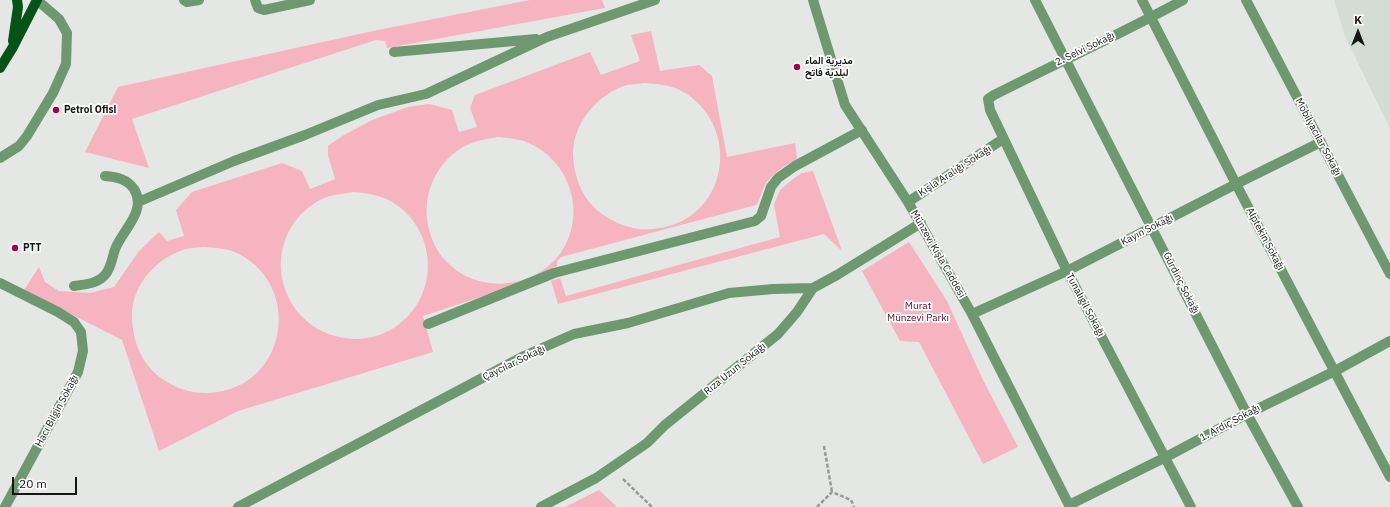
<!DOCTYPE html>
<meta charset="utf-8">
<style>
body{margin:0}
#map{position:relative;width:1390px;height:507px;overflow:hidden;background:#e4e7e4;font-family:"IBM Plex Sans",sans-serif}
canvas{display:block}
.north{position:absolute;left:1338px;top:12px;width:40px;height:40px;-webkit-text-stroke:3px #fff;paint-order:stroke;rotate:0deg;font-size:11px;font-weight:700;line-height:16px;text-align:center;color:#141514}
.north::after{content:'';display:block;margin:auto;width:14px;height:18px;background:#141514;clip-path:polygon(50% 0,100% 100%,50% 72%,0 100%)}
.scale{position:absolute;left:12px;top:477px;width:65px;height:18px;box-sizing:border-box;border:2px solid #141514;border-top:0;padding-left:5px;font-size:12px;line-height:14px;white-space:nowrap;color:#141514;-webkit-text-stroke:3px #fff;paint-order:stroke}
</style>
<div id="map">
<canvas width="1390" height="507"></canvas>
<div class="north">K</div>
<div class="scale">20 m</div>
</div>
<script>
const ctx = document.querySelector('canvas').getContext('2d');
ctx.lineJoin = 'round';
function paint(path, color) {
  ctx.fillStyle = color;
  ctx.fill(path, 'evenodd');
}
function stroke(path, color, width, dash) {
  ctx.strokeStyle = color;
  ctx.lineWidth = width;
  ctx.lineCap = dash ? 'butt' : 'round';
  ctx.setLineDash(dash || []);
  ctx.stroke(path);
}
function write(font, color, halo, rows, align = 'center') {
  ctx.font = font + ' "IBM Plex Sans",Vazirmatn,sans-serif';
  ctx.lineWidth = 3.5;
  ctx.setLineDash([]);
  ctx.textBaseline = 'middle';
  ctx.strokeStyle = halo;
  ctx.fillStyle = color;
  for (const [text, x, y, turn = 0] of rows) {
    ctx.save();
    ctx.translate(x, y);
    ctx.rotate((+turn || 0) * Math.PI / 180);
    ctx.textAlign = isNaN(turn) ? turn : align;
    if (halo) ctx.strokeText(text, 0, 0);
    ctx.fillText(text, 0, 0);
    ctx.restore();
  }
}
paint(new Path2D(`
 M1334,0h56v129l-45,-93z`), '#d4ddd4');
paint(new Path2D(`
 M530,0h72l3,8 -218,40 -2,-7 -9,-1 -244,79 17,49 -64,-16 33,-65 255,-56z
 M651,31l9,40 39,-6 13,11 15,81 68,-14 2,16c-13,8 -24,13 -32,26 -4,6 -4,14 -9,20l-195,52 -4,4v5l-31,16 -103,34 10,36 -195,59 -79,40 -37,-111 -98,-50 15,-23 6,15 14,9 31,2 24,-6 25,-36 20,-19 8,9 17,-5 -8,-26 16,-18 90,-29 20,8 8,18 25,-10 -7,-24v-9l16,-11 28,-15 36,-13 21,-3 23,6 7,22 18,-5 -7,-19 5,-13 115,-43 11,23 39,-14 -9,-26zM645,83c12,1 24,2 35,7 62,33 50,127 -20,138 -20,4 -38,-1 -55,-12 -22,-14 -32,-39 -32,-64 1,-30 26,-59 54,-67 6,-1 12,-1 18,-2zM498,137c12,1 24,2 35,8 38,20 53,69 29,106 -20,30 -61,41 -94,26 -10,-4 -18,-12 -26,-20 -5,-7 -10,-16 -12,-24 -10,-33 3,-68 33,-86 11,-6 23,-8 35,-10zM353,192c18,1 36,5 50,18 35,31 33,87 -5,115 -12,9 -28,14 -43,14 -75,-2 -103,-98 -37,-138 10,-6 23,-7 35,-9zM204,247c12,1 24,1 35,7 62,32 49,127 -21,138 -20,3 -37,-1 -54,-12 -22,-14 -32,-39 -32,-65 0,-30 25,-58 54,-66 5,-1 12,-2 18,-2z
 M813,171l29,80 -18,-17 -266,70 -7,-23 9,-3 6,18 214,-59 -6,-32 6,-15 13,-11 9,-6z
 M909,242l38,59 36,79 35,67 -35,17 -64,-122 -19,-1 -38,-70z
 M599,490l18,17h-52z`), '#f6b4c0');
stroke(new Path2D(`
 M824,446l8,46
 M623,479l29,28
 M817,507l15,-15 19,8 3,7`), '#989a98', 2.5, [4, 2]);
stroke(new Path2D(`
 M394,52l142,-13
 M0,158l19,-12 8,-10 26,-43 13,-29 1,-31 -8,-14 -22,-19
 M138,202l96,-41 71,-26 73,-30 48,-11 121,-57 108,-37
 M74,286c12,-2 23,-2 31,-11 7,-8 7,-19 11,-28 8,-18 31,-37 18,-58 -7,-10 -17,-12 -29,-13
 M428,324l126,-51 201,-52 6,-5 10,-29 7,-9 17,-12 67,-36`), '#6e9970', 10);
stroke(new Path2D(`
 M184,0l3,2 12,-2
 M255,0l3,8 6,2 46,-10
 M813,0l32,105 63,97 64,112 98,193
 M1035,0l212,414 51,93
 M1142,0l94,184 154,293
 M1183,0c-62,34 -126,63 -189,95l-6,4 2,11 77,161 124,236
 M1246,0l144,274
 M908,202l95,-63
 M0,283l58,29 16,10 7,10 2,19 -5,21 -73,135
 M972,314l95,-43 169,-87 85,-42
 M1069,505l97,-48 81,-43 88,-43 55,-30
 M238,507l286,-151 50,-22 54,-11 101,-30 44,-4 40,-1
 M541,507l55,-29 51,-35 18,-18 113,-91 19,-22 16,-24 24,-13 84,-52`), '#6e9970', 10);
stroke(new Path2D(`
 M13,41l5,-34 -1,-7
 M0,68l13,-21 24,-47`), '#065317', 10);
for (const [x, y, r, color] of [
 [797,67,4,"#a10545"],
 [56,110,4,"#a10545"],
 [15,248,4,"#a10545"]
]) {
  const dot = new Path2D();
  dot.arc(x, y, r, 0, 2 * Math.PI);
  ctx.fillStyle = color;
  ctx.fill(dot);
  stroke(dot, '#fff', 1.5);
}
write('10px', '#141514', '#fff', [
 ["2. Selvi Sokağı",1085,49,-26],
 ["Mobilyacılar Sokağı",1318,137,62],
 ["Kışla Aralığı Sokağı",955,171,-33],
 ["Kayın Sokağı",1147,230,-27],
 ["Alptekin Sokağı",1265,239,62],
 ["Münzevi Kışla Caddesi",938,254,60],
 ["Gürdinç Sokağı",1181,283,63],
 ["Tunalıgil Sokağı",1085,305,62],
 ["Çaycılar Sokağı",514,363,-26],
 ["Rıza Uzun Sokağı",735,369,-39],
 ["Hacı Bilgin Sokağı",57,411,-62],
 ["1. Ardıç Sokağı",1230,423,-28]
]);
write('bold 10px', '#141514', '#fff', [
 ["مديرية الماء",805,61],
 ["لبلدية فاتح",805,73],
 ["Petrol Ofisi",64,110],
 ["PTT",23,248]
], 'left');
write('10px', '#590a25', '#fff', [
 ["Murat",918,306],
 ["Münzevi Parkı",918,318]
]);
</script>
